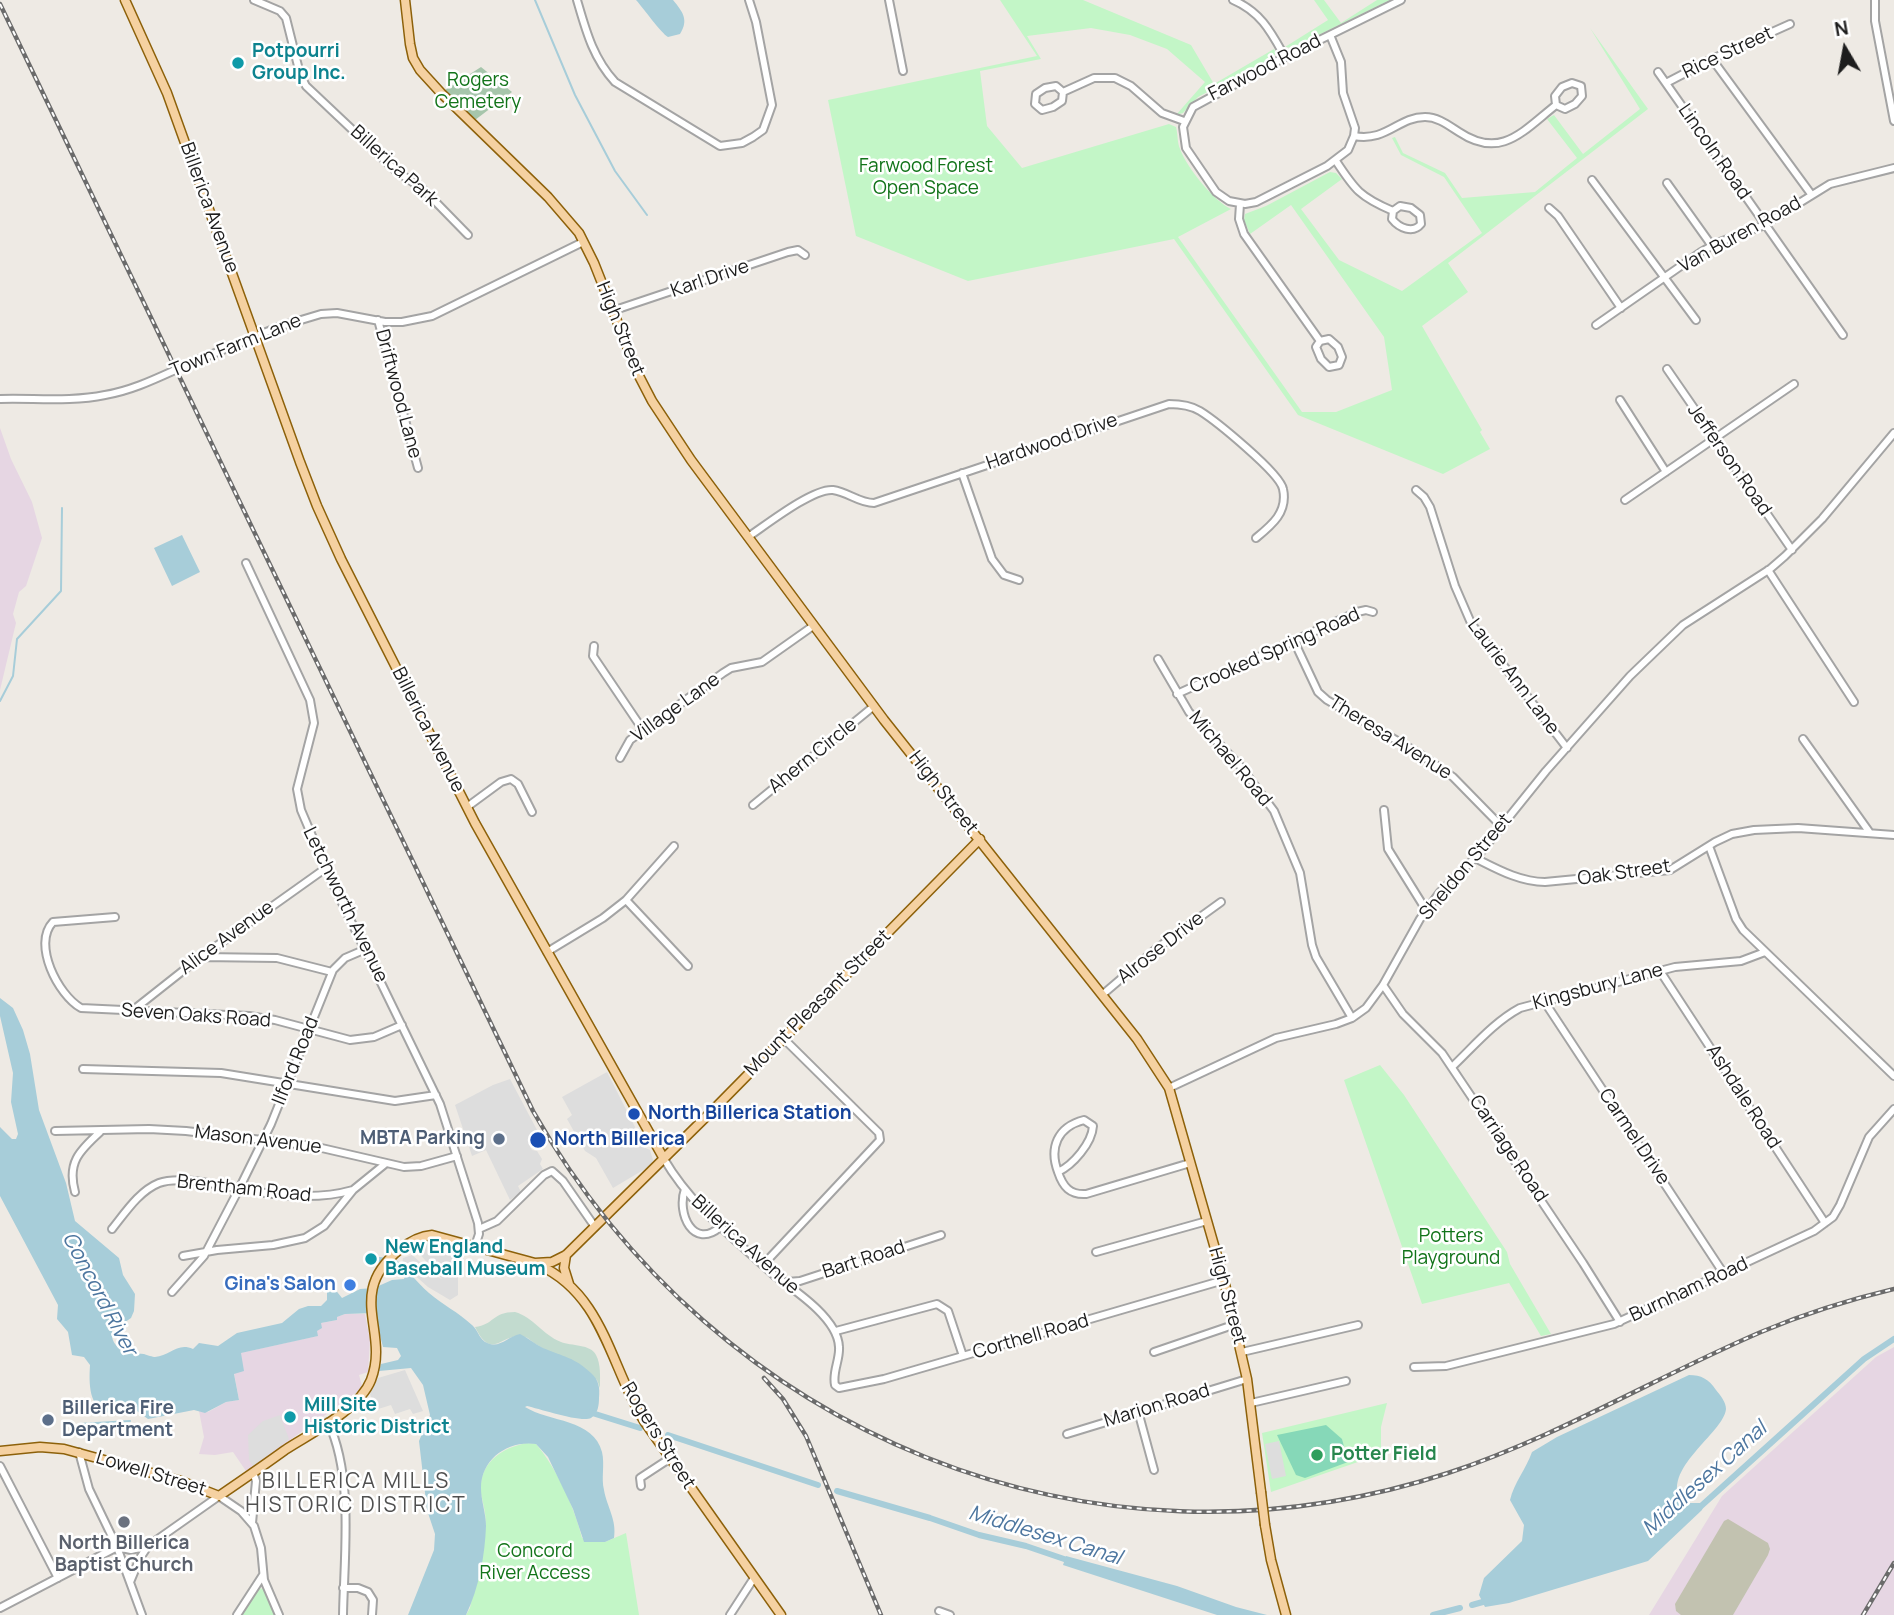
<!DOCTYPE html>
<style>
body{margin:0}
#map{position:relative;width:1894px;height:1615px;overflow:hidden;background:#eeeae4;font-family:Manrope,sans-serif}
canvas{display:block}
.north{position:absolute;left:1810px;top:14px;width:70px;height:70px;-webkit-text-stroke:5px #fff;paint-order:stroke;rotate:350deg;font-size:19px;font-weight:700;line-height:28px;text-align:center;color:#1d1d1d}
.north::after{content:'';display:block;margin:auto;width:24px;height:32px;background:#1d1d1d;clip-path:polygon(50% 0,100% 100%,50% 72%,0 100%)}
</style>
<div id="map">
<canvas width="1894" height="1615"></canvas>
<div class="north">N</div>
</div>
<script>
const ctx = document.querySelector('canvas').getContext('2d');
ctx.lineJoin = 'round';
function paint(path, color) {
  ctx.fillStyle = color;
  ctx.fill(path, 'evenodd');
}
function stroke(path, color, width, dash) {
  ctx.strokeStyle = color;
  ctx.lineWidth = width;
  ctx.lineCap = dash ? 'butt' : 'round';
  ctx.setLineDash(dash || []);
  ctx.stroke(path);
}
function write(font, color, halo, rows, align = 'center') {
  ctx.font = font + ' Manrope,sans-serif';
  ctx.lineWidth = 5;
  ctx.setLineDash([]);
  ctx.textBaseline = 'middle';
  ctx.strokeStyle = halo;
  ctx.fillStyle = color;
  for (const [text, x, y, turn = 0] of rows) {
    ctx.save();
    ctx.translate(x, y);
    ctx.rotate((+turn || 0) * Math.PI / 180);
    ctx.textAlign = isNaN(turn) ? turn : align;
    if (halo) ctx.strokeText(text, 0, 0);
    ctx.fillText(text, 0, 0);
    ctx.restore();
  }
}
paint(new Path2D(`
 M0,428l11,31 21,43 10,36 -16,48 -7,6 -6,22 3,9 -16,67z
 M345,1314h20l5,26 -2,32 -9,3 3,11 -7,8 -109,77 -13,-19 -18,3 -16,-1 5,-17 -5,-26 9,1 18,-10 13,-2 -5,-27 6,-20 77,-17v-5l4,-8 16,-3v-3z
 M1894,1347v268h-245l73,-119 154,-139z`), '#e6d6e3');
paint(new Path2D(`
 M1728,1519l40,24 2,6 -2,6 -35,60h-52l-5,-4 -1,-7 49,-83z`), '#c2c2b0');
paint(new Path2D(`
 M515,1312c18,5 28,23 46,30 10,4 30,2 35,13 5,9 4,22 4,33l-3,-8c-21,-12 -42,-24 -63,-37 -3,-2 -5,-5 -9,-6 -24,-6 -32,26 -50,-10 19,-2 17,-15 40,-15z`), '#c2dbcf');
paint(new Path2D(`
 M481,67l31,25 -37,28 -30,-30z`), '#a6c5ab');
paint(new Path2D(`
 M1000,0h83l108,45 23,39 60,-35 2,4 -4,5 -74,39 -15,16 -7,2 29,-33 -38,-33 -37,-14 -39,-7 -64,8 14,23 -61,12 7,55 35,42 147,-44 7,3c2,7 1,15 4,22 7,19 34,52 51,60l-53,28 124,175h34l56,-22 -8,-53 -93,-132 -41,29 -6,-14 1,-6 21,-8 64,-34 6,1 6,6 -41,30 38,51 63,31 80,-58 -38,-56 -43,-22 -9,-17 3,-1 8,16 42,20 17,25 73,-6 42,-34 -30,-39 7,-4 29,39 57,-45 -50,-81 58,81 -200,154 20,29 -46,34 60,104 -2,2 10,17 -47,25 -145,-59 -124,-176 -206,42 -112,-45 -28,-136 209,-44z
 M1314,0h10l17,23 36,-23h13l-98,48 -7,-1 43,-27z
 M1380,1065l24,30 103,157 3,12 41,70 -10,2 -32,-53 -87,21 -78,-224z
 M1387,1403l-6,24v27l-110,38 -9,-59z
 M527,1443l9,1c20,23 39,64 46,94l23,4 21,-9 13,82h-173l4,-7c5,-27 12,-54 15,-81 2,-11 -2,-23 -4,-33 -3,-30 19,-46 46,-51z
 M260,1588l10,4 9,23h-42l20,-26z`), '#c3f6c7');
paint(new Path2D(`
 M1326,1425l16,14 6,23 -43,16 -9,-3 -19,-40z`), '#86d8b8');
paint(new Path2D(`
 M607,1072l28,55 -2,8 4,9 13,6 3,10 -3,6 -37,22 -17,-30 -11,-7 -18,-32 5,-4 -10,-18z
 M510,1079l27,51 -7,4 5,9 -5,4 2,3 5,1 5,8 -2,5 3,5 -25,17 3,6 -11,8 -24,-50 -14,6 -17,-51 38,-20z
 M438,1241l23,7 -3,14v33l-8,5 -22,-13 -26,-23 1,-6 9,-3 25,22 5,2 -26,-29 4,-5z
 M405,1370l18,41 -10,3 -3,-5 -15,5 -4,-9 -16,5 -5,-16 8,-16z
 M280,1415l9,24 -36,27 -4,-6 -1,-25 15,-14z
 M1279,1441l7,35 -14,3 -7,-35z`), '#ddd');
paint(new Path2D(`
 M636,0h37c10,12 16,20 7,34l-12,3c-7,-4 -24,-28 -32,-37z
 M182,535l18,37 -28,14 -18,-38z
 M0,998l13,10 10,22 7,24 9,56 27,73 9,38 44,37 4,17 12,19 -1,17 -3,7 -19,13c-2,19 17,22 32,23 3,1 9,3 11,3 15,-1 22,-15 38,-8l6,-6 19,3 19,-13 45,-10 17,-14 9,-3h13l6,-6v-8l7,-4 8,10 18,-9 14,-1 18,-8 12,-1 1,-3 -9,-12 -23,-2 5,-5 16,1c13,10 22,24 35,35 14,12 29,19 43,32 7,6 7,16 18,19 11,3 19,-8 30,-10 8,4 15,10 23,14 21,9 31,9 48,25 8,7 9,15 8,25 0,7 -1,16 -8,20 -9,5 -51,-9 -64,-12l-2,1c24,15 69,12 77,45 3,13 -1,26 2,38 3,17 13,30 10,48l-9,4h-21l-11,-33 -25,-52 -12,-13c-28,-4 -55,15 -55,44 0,13 5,25 5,38 -1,29 -7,62 -20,89h-58l26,-65 1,-16 -8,-24 -8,-69 11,-26 -7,-30 -12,-17 -32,3 2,-7 17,-4 3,-4 -4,-8 -14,-1 -8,-31 2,-5 -2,2 -30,1 -8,3v3l-16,3 1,5 -5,3 1,5 -77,17 3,18 -10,3 5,26 -13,2 -21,11 -11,-3 -46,9 -11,-8 -5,4c-7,-3 -15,-1 -22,-2 -22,-4 -21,-31 -20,-48l-6,-8 -12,-2 -4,-23 -11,-13 1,-14 -58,-109v-69l12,12h4l2,-5 -7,-32 2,-29 -13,-57z
 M1689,1375c12,0 20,4 27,15 4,5 10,12 10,19 -2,24 -67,61 -44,94h22l-2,7 -54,51 -139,42 -24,4 -6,-12 5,-17 38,-37 2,-16 -14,-25c4,-17 16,-31 22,-48l25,-15z
 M1066,1556l111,30 59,21 31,8h-50l-154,-50z`), '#a7cdd9');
stroke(new Path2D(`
 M535,0l40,95 40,76 32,44
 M0,701l13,-25 4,-37 44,-48 1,-83
 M79,1424l51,-3`), '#a7cdd9', 2);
stroke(new Path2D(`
 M589,1412l51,16
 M668,1435l150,50
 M837,1491l93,27 49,17 47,11 44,15
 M1700,1507l164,-148 30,-20
 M1472,1605l18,-5
 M1433,1615l27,-7`), '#a7cdd9', 6);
const minor = new Path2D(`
 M254,0l26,11 6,7 14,56 6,12 89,84 29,20 44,45
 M577,0c9,31 16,58 38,82l105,64 22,-3 11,-6 10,-7 9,-25 -16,-83 -7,-22
 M889,0l14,71
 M1233,0c28,12 38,32 52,57
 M1875,0v21l19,100
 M1330,35l11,27 2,31 12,35 -1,8 -6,14 -21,16 -71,36 -11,2 -16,-3 -13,-9 -30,-44 -3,-21 10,-20 92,-50 116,-57
 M1712,59l99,135
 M1658,72l185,263
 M1666,83l46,-24 78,-35
 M1063,92l-1,9 -9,6 -11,3 -7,-6 1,-10 9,-6 11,-2 7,6 31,-14h21l16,8 31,27 22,8
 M1354,136c33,6 44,-19 71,-19 13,0 23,8 34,15 42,28 64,-1 97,-27l9,4 10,-5 7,-8 -1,-10 -9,-3 -10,4 -7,9 1,9
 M1336,161c19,29 24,36 57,50l-1,8c7,9 21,15 29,5l-1,-9 -9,-7 -11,-2 -7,5
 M1592,180l104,140
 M1667,183l45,63
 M1240,204l-1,15 5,15 76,107 -4,6 5,12 8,8 10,-2 3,-8 -4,-10 -9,-8 -9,2
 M1549,208l9,8 63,92
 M612,311l176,-59 10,-2 7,5
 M378,320l40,148
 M1596,325l105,-73 14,-8 47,-18 68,-42 64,-16
 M181,367l100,-41 40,-12 16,-1 48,9h17l30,-6 151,-74
 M1667,369l125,181
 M0,399c35,-1 71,3 105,-4 24,-4 46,-14 68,-24
 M1620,400l46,72
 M962,473l30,86 12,16 15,5
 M1416,490l8,7 6,10 25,79 16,37 96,125
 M1625,500l169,-116
 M748,537c18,-12 65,-49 85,-47 15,2 26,13 41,13l295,-99c11,0 21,1 31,7 16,10 80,62 83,78 5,23 -11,36 -27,49
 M246,563l64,137 4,23 -17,66 4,21 28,66 111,228 38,119 1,11 -4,12
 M1768,570l86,132
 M1294,641l24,51 9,8 93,54 33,23 48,49
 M594,646l-1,10 50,74
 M1158,659l31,53 52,55 33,44 26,62 12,72 4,12 36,61
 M1177,694l180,-82 9,-2 7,2
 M1803,739l67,94
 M620,758l10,-18 93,-67 8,-5 31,-6 51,-36
 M753,805l121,-99
 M467,807l34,-25 10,-3 7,5 14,28
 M1384,810l4,39 38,61
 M1709,846l27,73 7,11 151,146
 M1475,858c22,11 45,24 70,24l125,-12 45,-28 17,-8 22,-4 44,-2 96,7
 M626,900l62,66
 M115,917l-62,5c-21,22 5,73 28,86l168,8 26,4 75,20 24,-3 28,-12
 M547,952l56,-34 23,-18 48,-54
 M202,957l75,1 55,14
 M1660,971l165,252
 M1383,985l20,29 39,39 141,210 37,59
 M1102,995l54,-46 65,-47
 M1544,1001l180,273
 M132,1011l62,-49 132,-94
 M1452,1067c22,-21 42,-45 68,-59l155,-41 66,-6 24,-9
 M83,1069l138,4 174,28 41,-6
 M1169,1088l107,-50 60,-14 16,-6 14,-10 17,-23 37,-66 20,-27 40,-39 66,-82 84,-95 53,-51 87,-56 15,-13 37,-37 72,-86
 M55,1131l94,-2 37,2 127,15 91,21 17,-1 36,-10
 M664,1159c28,48 71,80 111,117 21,15 63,43 64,71 1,13 -7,25 -4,38l4,3 45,-9 340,-99
 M1058,1172c-9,-24 -1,-45 26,-52l9,6c-1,17 -20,39 -35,46 5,15 12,23 28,22l104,-31
 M685,1189c-9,25 9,61 35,38
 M75,1192c-8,-29 4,-41 25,-60
 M112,1229c13,-16 27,-38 47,-46 21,-8 64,3 86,7 36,6 73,10 108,0
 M479,1229l18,-8 47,-46 8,-4 11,10 32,46
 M1096,1252l111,-31
 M183,1256l34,-6 56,-5 32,-7 19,-12 29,-36 32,-26
 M763,1265l117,-125 -1,-7 -96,-95
 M787,1282l13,-1 141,-46
 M172,1292l32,-36 35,-67 32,-65 62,-154 12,-12 21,-9
 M836,1331l101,-27 11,7 15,45
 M1154,1352l82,-28
 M1242,1352l116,-27
 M1414,1367l32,-1 168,-42 200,-93 19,-14 7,-12 29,-68 25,-28
 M1251,1403l95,-22
 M1138,1411l16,59
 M328,1422c26,54 16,134 15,193
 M1067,1434l180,-55
 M79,1452l10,37 28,58 25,68
 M0,1466l58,112
 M641,1486l-1,-8 29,-19
 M252,1523l4,-42 -3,-9
 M130,1582l10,-24 8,-12
 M343,1588h15l10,4 5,8 -1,15
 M0,1608l117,-61 14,3 17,-4 71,-50 22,15 13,15 7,22 3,32 15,35
 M939,1611l11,4
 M237,1615l26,-40
 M730,1615l24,-37`);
const major = new Path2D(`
 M125,0l42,93 133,369 17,44 24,53 134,264 189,336
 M405,0l5,44 3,14 7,12 21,23 107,104 31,36 15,30 44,111 14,27 39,59 193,260 253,319 32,49 55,192 23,99 14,113
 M566,1255l-2,13 5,16
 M539,1265c65,30 71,101 105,156l137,194
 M0,1451l40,-4 24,2 117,32 38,15c22,-15 44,-30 66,-46 26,-17 74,-40 86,-70 19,-49 -26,-86 28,-130 10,-8 20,-14 33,-15l103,28 17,-1 14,-7 150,-148 264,-268
 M1265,1525l6,35 15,55`);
stroke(minor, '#a4a4a4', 10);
stroke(major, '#8d610a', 11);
stroke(minor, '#fff', 6);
stroke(major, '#f5d1a1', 8);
const rail = new Path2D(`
 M0,4l533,1107c183,323 558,479 915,362 109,-36 208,-96 313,-141 43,-18 87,-32 133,-43
 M764,1378l19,21 23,37 75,179
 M1863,1615l31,-52`);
stroke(rail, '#6b6b6b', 4.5);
stroke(rail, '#fff', 2, [5]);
const minorBridge = new Path2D(`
 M173,371l8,-4`);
const majorBridge = new Path2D(`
 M1261,1492l4,33`);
stroke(minorBridge, '#a4a4a4', 10, []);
stroke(majorBridge, '#8d610a', 11, []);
stroke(minorBridge, '#fff', 6);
stroke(majorBridge, '#f5d1a1', 8);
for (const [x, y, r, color] of [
 [238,63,7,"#0f9aa8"],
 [634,1114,7,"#1a4fb4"],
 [499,1139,7,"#5c6f8a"],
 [538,1140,9,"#1a4fb4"],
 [371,1259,7,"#0f9aa8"],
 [350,1285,7,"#3f7fe0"],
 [290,1417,7,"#0f9aa8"],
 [48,1420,7,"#5c6f8a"],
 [1317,1455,7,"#2e9e5b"],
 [124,1522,7,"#6b7280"]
]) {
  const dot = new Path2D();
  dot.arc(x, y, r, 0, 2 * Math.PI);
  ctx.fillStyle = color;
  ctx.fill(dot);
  stroke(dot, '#fff', 2.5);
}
write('bold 19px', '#0d838f', '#fff', [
 ["Potpourri",252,52],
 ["Group Inc.",252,74],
 ["New England",385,1248],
 ["Baseball Museum",385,1270],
 ["Mill Site",304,1406],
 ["Historic District",304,1428]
], 'left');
write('19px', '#1d1d1d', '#fff', [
 ["Rice Street",1728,53,-25],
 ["Farwood Road",1265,68,-27],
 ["Lincoln Road",1714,152,55],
 ["Billerica Park",394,166,42],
 ["Billerica Avenue",209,208,70],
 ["Van Buren Road",1740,235,-29],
 ["Karl Drive",710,279,-19],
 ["High Street",620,329,68],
 ["Town Farm Lane",236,346,-22],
 ["Driftwood Lane",398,394,75],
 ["Hardwood Drive",1052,442,-19],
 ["Jefferson Road",1729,460,55],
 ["Crooked Spring Road",1275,651,-24],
 ["Laurie Ann Lane",1513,677,53],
 ["Village Lane",676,708,-36],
 ["Billerica Avenue",428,730,63],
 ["Theresa Avenue",1390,738,32],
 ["Ahern Circle",813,756,-39],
 ["Michael Road",1230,759,50],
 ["High Street",943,793,52],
 ["Sheldon Street",1466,867,-50],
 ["Oak Street",1624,873,-8],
 ["Letchworth Avenue",345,905,64],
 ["Alice Avenue",227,938,-36],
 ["Alrose Drive",1161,948,-38],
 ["Kingsbury Lane",1598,987,-15],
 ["Mount Pleasant Street",818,1003,-45],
 ["Seven Oaks Road",196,1016,4],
 ["Ilford Road",296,1061,-68],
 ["Ashdale Road",1743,1097,57],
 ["Carmel Drive",1634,1137,56],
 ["Mason Avenue",258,1140,7],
 ["Carriage Road",1508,1149,56],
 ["Brentham Road",244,1189,6],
 ["Billerica Avenue",745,1245,42],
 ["Bart Road",864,1260,-18],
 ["Burnham Road",1689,1290,-25],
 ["High Street",1227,1296,75],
 ["Corthell Road",1031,1337,-16],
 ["Marion Road",1157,1406,-17],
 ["Rogers Street",658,1436,58],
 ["Lowell Street",151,1474,17]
]);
write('19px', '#12741a', '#fff', [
 ["Rogers",478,81],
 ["Cemetery",478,103],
 ["Farwood Forest",926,167],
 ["Open Space",926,189],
 ["Potters",1451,1237],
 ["Playground",1451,1259],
 ["Concord",535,1552],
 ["River Access",535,1574]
]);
write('bold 19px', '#164399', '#fff', [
 ["North Billerica Station",648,1114],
 ["North Billerica",554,1140]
], 'left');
write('bold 19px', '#4e5e75', '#fff', [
 ["MBTA Parking",485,1139],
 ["Billerica Fire",62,1409,"left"],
 ["Department",62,1431,"left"]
], 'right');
write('bold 19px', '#366cbe', '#fff', [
 ["Gina's Salon",336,1285]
], 'right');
write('bold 19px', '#27864d', '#fff', [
 ["Potter Field",1331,1455]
], 'left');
write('bold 19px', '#5b616d', '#fff', [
 ["North Billerica",124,1544],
 ["Baptist Church",124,1566]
]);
write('italic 21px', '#4d769f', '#fff', [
 ["Concord River",99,1294,62],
 ["Middlesex Canal",1705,1479,-42],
 ["Middlesex Canal",1045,1536,17]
]);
ctx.letterSpacing = '2px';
write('21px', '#505050', '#fff', [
 ["BILLERICA MILLS",356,1482],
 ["HISTORIC DISTRICT",356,1506]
]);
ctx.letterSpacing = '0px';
</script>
